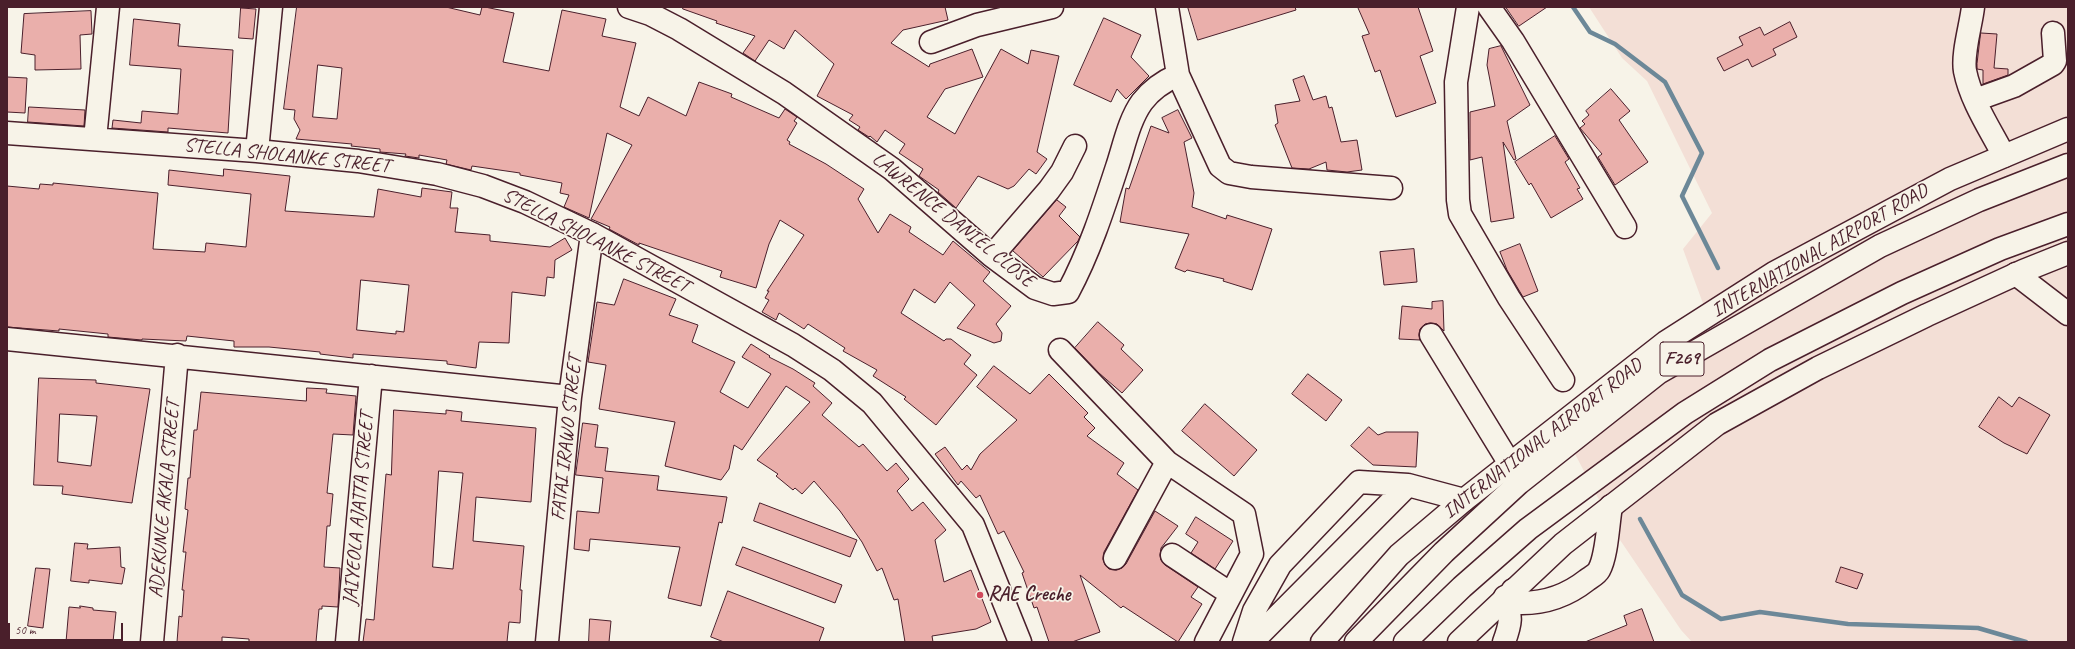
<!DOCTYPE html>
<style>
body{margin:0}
#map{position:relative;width:2075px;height:649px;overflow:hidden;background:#f7f3e8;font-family:Caveat,sans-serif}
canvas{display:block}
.frame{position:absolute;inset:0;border:8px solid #4a1f2b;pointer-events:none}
.scale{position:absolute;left:8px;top:623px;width:115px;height:18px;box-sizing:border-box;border:2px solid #4a1f2b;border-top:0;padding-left:5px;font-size:12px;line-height:14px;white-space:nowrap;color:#4a1f2b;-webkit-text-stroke:3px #f7f3e8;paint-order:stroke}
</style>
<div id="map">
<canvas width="2075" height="649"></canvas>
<div class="frame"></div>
<div class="scale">50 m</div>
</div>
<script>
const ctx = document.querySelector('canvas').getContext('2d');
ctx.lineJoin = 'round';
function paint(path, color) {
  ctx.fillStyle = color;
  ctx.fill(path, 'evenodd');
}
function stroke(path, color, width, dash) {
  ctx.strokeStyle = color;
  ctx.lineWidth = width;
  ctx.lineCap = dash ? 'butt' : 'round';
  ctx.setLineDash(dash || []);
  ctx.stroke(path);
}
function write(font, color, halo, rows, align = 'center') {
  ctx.font = font + ' Caveat,sans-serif';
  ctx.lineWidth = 3.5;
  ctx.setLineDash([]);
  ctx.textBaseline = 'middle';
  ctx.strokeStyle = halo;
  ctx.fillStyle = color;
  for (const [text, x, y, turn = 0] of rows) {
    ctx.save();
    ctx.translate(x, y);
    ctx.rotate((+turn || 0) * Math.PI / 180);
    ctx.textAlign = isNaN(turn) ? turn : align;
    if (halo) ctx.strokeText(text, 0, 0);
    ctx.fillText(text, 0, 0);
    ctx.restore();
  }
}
paint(new Path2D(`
 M1589,7h479v635h-376l-11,-12 -61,-90 -57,-109 149,-103 -29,-79 29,-36 -65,-132 -25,-23z`), '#f3dfd6');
stroke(new Path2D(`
 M1573,7l17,25 25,12 50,38 37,71 -20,43 36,72
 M1640,519l42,76 39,24 39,-7 88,12 130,4 48,14`), '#6c8898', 4.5);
const building = new Path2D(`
 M297,7h149l34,8 2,-8h3l29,6 -11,49 46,9 13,-61 44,9 -4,17 34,7 -16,64 19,9 9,-19 38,19 13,-34 33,12 -1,3 48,21 6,-9 12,8 -3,4 3,2 -10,17 3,2 -1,2 37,20 38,25 -6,10 20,34 12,-19 21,13 -2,5 34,23 10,-14 37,31 -7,9 28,25 -15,18 6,9 -1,8 -7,2 -37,-15 18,-23 -25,-23 -15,21 -21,-14 -13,24 43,28 2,-2h5l20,16 -7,9 13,11 -41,50 -32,-26 2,-2 -33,-21 4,-6 -34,-19 2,-3 -37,-24 -4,5 -25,-16 -3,7 -14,-8 7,-12 -4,-2 4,-7h-2l37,-56 -24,-15 -11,24 -13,44 -36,-11 2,-6 -83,-28v2l-30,-16 1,-2 -19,-8 41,-74 -25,-12 -18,85 -25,-11 5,-12 -9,-2 2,-10 -42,-8v-2l-48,-7 -1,4 -25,-6 1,-4 -28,-5v3l-14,-2 1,-2 -26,-2v-3l-29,-3 1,-2 -56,-5 4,-9 -6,-11 1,-9 -11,-1zM318,65l24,3 -5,51 -24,-2z
 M683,7h262l3,13 -45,10 -12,13 38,24 1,-3 42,-15 11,28 -38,12 -18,28 28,17 46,-85 27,15 3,-14 28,6 -22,96 10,7 -11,15 -7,-5 -15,17 -6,3 -30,-13 -22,32 -18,-16 1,-2 -20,-14 4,-7 -24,-16 6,-9 -20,-14 -8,12 -7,-6 -1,1 -11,-7 2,-3 -11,-7 4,-5 -36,-19 17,-32 -39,-34 -11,19 -15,-9 -14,21 -12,-8 12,-17 -39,-13 1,-2 -34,-12z
 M1188,7h107l1,3 -98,30z
 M1358,7h60l15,44 -13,5 16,47 -40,14 -16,-47 -5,2 -13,-36 7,-2z
 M1506,7h41l-28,19z
 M241,8l15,1 -3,30 -14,-1z
 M91,11l1,23 -12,1 1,34 -46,1v-15l-14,-2 3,-39z
 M1104,18l37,17 -10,22 18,19 -23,23 -9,-10 -6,13 -37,-17z
 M134,19l46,5 -2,22 55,4 -5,83 -60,-5v4l-56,-4 1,-8 28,3 1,-12 36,3 3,-45 -51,-4z
 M1790,22l7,15 -24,12 3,6 -24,12 -4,-8 -24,12 -7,-13 26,-13 -4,-8 21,-10 4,8z
 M1981,33l16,1 -3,34 14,1v6l-25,9v-14l-6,-1v-5z
 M1501,46l29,59 -23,16 9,38 -2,1 -11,-18 11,76 -23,4 -9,-65 -12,3v-48l25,-6 -8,-41 2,-16z
 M1304,76l9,24 13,-4 3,12 3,-1 9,35 16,-2 5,30 -15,2 -20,-2 -1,-8 -17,7 -17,-1 -17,-43 3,-2 -3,-18 25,-4 -7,-21z
 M7,77l20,1 -2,35 -18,-1z
 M1611,89l19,22 -11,9 29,42 -33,23 -17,-28 4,-3 -22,-26 5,-4 -3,-3 7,-6 -3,-4z
 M29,107l56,3 -1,16 -56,-4z
 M1178,110l14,28 -8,4 10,51 -2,14 34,12 1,-4 45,14 -20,61 -29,-9 1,-2 -37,-9 -2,2 -10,-4 14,-34 -69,-12 6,-34 3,1 22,-63 18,7 -7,-15z
 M1555,136l14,23 -4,3 15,26 -3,1 6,10 -32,19 -20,-35 -2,2 -14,-23z
 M224,169l66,7 -5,35 89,6 4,-28 43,8 1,-9 30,4 -2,16h8l-3,24 35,3v6l60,6 15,-9 7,12 -17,10 -1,18 -7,-1 -2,19 -33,-4 -3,51 -30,-1 -3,26 -29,-4v-3l-94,-7v4l-33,-4v-2l-51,-5h-35v-6l-47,-5 -1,5 -44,-2v1l-34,-3v-3l-49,-5v2l-52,-4v-141l32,3 1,-5 13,1v-2l105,10 -5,56 52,3 1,-9 40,4 5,-53 -83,-9 1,-15 54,6zM361,280l48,5 -5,47 -8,-1v3l-39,-4z
 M1057,200l9,7 -7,9 21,21 -2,4 -35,36 -30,-26z
 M1520,244l18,47 -15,6 -16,-27 -7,-18z
 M1414,249l3,33 -33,3 -4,-33z
 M624,279l52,20 -7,16 29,10 -6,17 43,20 -15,30 28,16 23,-34 -29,-17 9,-13 19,12 -1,1 24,12 22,14 -2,3 19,17 -10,12 37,32 4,-3 24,27 9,-8 13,16 -12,12 15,20 11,-9 23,28 -11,10 9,42 27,-12 20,52 -15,7 -44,7 1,6h-28l-7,-43 -4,1 -12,-32 -5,3 -15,-29 -22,-31 -26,-30 -12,13 -7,-6 -2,2 -17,-14 2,-2 -21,-14 53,-58 -24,-16 -44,64 -8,-5 -5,24 -8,11 -56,-14 10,-44 -76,-13 7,-44 -18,-3 9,-60 17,3z
 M1443,301l1,30 -7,-7 -7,-1 -5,1 -5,5 -1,6 1,5 -21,-1 3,-33 30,3v-7z
 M1098,322l26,23 -3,4 22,21 -21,23 -23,-20 -24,-25z
 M994,366l36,28 19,-20 39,39 -4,4 11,11 -8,8 37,27 -7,11 21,16 -34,62 -1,7 2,6 4,4 7,1 6,-2 4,-4 29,-53 23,15 -17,22 -1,7 1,5 4,5 33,22 -7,10 11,7 -24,38 -55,-36 -2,2 -41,-33 20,57 -28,10h-23l-12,-35 -3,1 -12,-35 2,-1 -20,-41 -6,3 -18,-39 -4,3 -15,-17 -3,4 -23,-31 10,-7 17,23 5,-5 4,5 9,-16 37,-34 -40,-33z
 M1308,374l34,26 -16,21 -34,-27z
 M39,378l57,2v3l54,6 -18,114 -70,-9 1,-8 -29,-1zM60,414l37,2 -6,50 -33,-4z
 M307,388l20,1 -1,4 30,3 -3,39 -20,-1 -6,59 6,1 -3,32h-3l-3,41 16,1 -2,39 -16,-1v3h-3l-3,33h-67v-3l-27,-2v5h-45l2,-26 3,1 2,-27h-2l4,-38h-3l5,-42 -3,-1 3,-31h2l4,-48h3l4,-38 105,9z
 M1999,397l13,10 7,-10 31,18 -23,39 -23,-11 -25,-16z
 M1205,404l52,46 -23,26 -52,-45z
 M394,410l52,4v-4l16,2 -1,9 75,7 -5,74 -55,-5 -3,44 51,5 -4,44h2l-2,33 -11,-1 -2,20h-144l3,-23 8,1 12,-146 5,1zM439,471l24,2 -10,96 -20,-2z
 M583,423l15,2 -3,22 13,1 -3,23 54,5 -2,14 70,7 -5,26 -3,-1 -18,84 -33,-8 12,-51 -90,-8 -1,12 -15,-2 3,-38 22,2 4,-35 -27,-3z
 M1369,427l9,8 8,-3h32l-2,35 -43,-2 -22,-19z
 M760,503l97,37 -7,17 -96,-36z
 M1196,517l37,24 -18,28 -24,-16 7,-11 -12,-8z
 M75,543l13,1 -1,5 33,-2 1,20 4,1 -3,16 -33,-4v3l-18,-2z
 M743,547l99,38 -7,18 -99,-38z
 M1841,567l22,7 -6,15 -21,-7z
 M36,568l14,1 -7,59 -15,-2z
 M728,591l96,37 -5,14h-95l-13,-5z
 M80,606l13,2v2l23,2 -3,30h-47l3,-35 11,1z
 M1642,609l12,33h-69l42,-17 -3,-9z
 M590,619l21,2 -2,21h-20z`);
paint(building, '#eaafab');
stroke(building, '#4a1f2b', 1);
const minor = new Path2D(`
 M629,7l21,7 29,15 105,64 108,76 100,87 43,32 18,6 15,-2c21,-39 35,-82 49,-125 7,-21 12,-47 25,-65 9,-12 22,-21 36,-27
 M1167,7l11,68 42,91 9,7 22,4 140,11
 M1468,7l-12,75 2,118 2,14 49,84 54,82
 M1489,7l24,34 112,186
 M1973,7c-2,18 -11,47 -8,64 6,30 25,58 39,85
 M931,42l46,-17 75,-18
 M1975,100l39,-14 39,-22 2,-3 -2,-28
 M7,133l250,18 101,10 79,13 46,12 42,16 67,32 201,111 39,25 40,33 101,122 47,117
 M95,139l13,-132
 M257,151l14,-144
 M992,256l57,-66 13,-18 13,-26
 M2016,274l52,40
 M1431,335l79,129
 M7,339l563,58
 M1060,350l107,112 77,52 8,40 -46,88
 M1172,555l59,39
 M1115,558l52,-96
 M1513,590l9,13c25,0 46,-8 65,-23 4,-3 10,-6 12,-10 8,-14 9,-47 12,-64
 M152,642l25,-287
 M347,642l24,-266
 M547,642l23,-245 22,-163
 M1244,642l10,-31 26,-46 79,-83 49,3 56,15
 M1252,642l156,-157
 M1504,642c7,-19 8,-25 1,-45`);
const major = new Path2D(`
 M1322,642l77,-87 65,-55 202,-158 108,-69 176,-94 118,-50
 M1459,642l104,-98 154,-120 101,-56 109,-53 96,-44 45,-18`);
const highway = new Path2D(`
 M1356,642l88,-90 75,-69 139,-110 222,-127 99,-46 89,-35
 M1405,642l57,-55 66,-58 157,-116 85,-53 132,-67 98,-44 68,-25`);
stroke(minor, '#4a1f2b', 25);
stroke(major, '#4a1f2b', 25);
stroke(highway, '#4a1f2b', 25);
stroke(minor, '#f7f3e8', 22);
stroke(major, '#f7f3e8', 22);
stroke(highway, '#f7f3e8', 22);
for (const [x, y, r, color] of [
 [980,595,4,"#d1495b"]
]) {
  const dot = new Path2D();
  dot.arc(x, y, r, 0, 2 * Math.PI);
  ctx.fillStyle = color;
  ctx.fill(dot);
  stroke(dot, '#f7f3e8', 1.5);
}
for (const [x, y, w] of [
 [1682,359,44]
]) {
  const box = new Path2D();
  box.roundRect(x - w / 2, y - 17, w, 34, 3);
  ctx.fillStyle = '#f7f3e8';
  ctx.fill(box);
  stroke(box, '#4a1f2b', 1);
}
write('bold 19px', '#4a1f2b', null, [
 ["F269",1682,359]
]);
write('20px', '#4a1f2b', '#f7f3e8', [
 ["STELLA SHOLANKE STREET",287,156,6],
 ["LAWRENCE DANIEL CLOSE",953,220,39],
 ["STELLA SHOLANKE STREET",596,241,27],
 ["INTERNATIONAL AIRPORT ROAD",1820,251,-30],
 ["FATAI IRAWO STREET",567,438,-84],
 ["INTERNATIONAL AIRPORT ROAD",1543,439,-38],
 ["ADEKUNLE AKALA STREET",165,499,-85],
 ["JAIYEOLA AJATTA STREET",359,509,-85]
]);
write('bold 20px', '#4a1f2b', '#f7f3e8', [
 ["RAE Creche",988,595]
], 'left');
</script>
